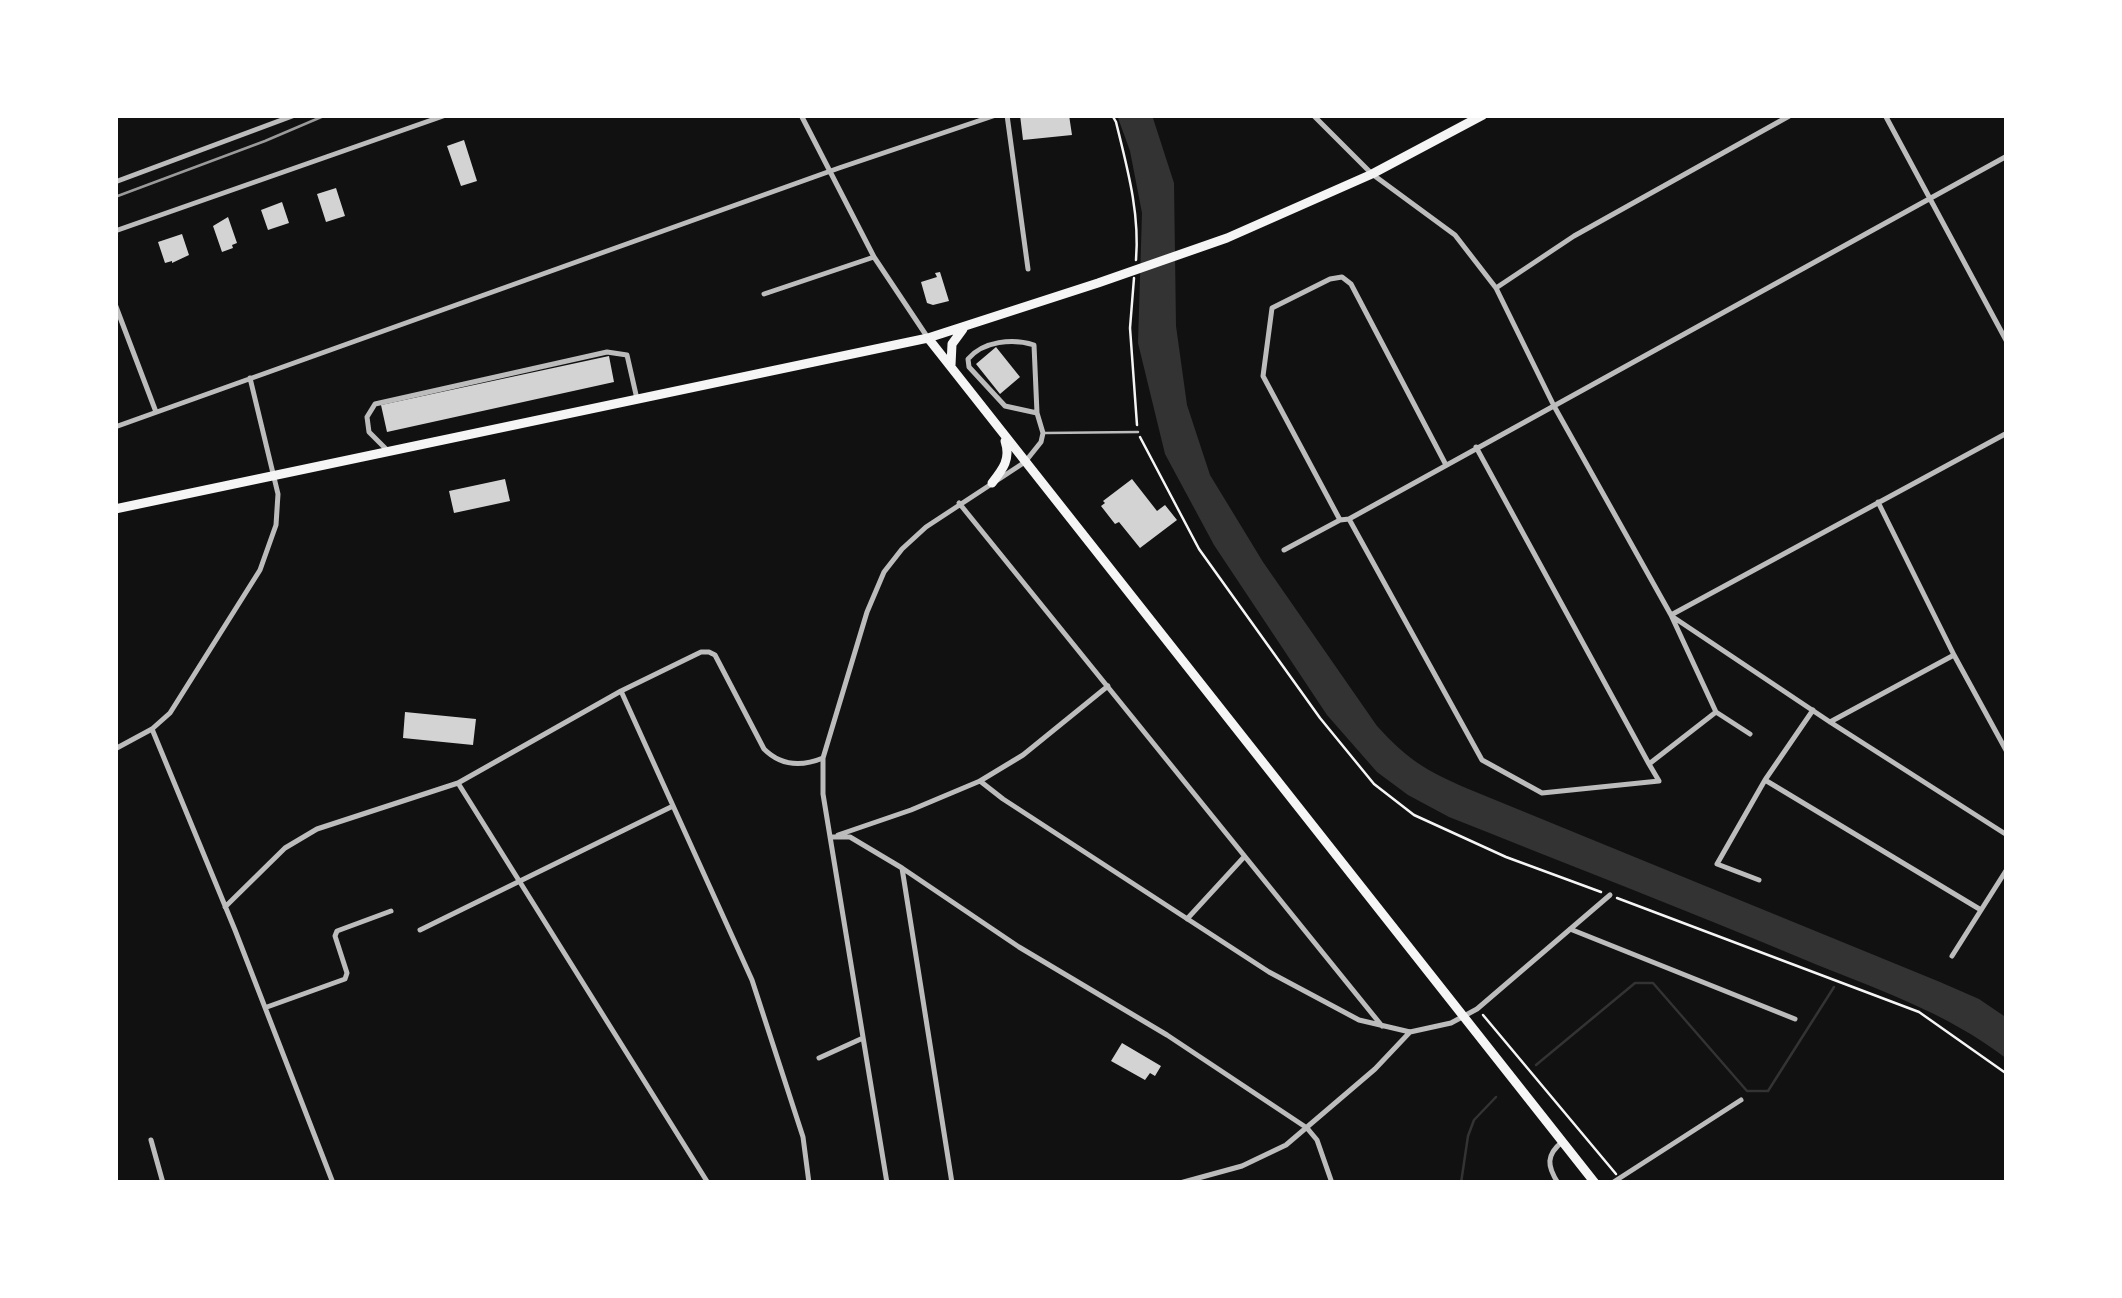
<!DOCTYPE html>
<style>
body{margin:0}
#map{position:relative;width:2122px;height:1298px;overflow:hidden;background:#111;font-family:Manrope,sans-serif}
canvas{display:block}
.frame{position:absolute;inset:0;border:118px solid #fff;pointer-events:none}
</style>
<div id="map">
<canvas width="2122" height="1298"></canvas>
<div class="frame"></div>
</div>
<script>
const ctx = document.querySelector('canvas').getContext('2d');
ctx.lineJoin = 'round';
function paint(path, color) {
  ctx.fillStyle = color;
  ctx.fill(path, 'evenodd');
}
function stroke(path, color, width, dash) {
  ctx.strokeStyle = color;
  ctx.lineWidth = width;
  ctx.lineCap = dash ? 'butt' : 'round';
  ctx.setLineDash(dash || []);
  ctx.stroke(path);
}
paint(new Path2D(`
 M1117,115h35l22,68 2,143 11,79 23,70 53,87 114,164c31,34 48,44 89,62l474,194 39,17 28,19v41c-60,-47 -134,-71 -204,-100 -117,-49 -236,-95 -354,-142l-41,-22 -31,-23 -50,-57 -113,-170 -49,-91 -27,-111 4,-130 -12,-62z`), '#333');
stroke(new Path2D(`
 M1536,1065l99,-82h18l94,108h21l66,-104
 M1461,1183l7,-47 6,-16 22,-23`), '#333', 2.5);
paint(new Path2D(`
 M1020,115h49l3,20 -49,5z
 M464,140l13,41 -16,5 -14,-40z
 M336,188l9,28 -19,6 -9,-28z
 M282,202l7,21 -21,7 -7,-20z
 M228,217l9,26 -5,2 1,3 -11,4 -9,-26z
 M182,234l7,21 -17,8v-2l-7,2 -7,-21z
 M940,272l9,29 -16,4 -6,-2 -6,-21 16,-5 -2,-4z
 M996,347l24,30 -20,17 -24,-30z
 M609,356l5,26 -227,50 -6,-27z
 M505,479l5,22 -56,12 -5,-22z
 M1132,479l25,32 8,-6 12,15 -37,28 -21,-26 -4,2 -14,-18 4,-3 -2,-2z
 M405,712l71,7 -3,26 -70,-7z
 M1122,1043l39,23 -6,10 -5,-3 -5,7 -34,-19z`), '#d3d3d3');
stroke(new Path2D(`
 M1112,115l4,7c11,45 24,91 20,138
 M1134,278l-4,50 7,97
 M1140,437l59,112 121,169 54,66 40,31 92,42 95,35
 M1617,898l302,114 88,62
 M1483,1015l133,159`), '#f5f5f5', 2.5);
stroke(new Path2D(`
 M1045,433l93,-1`), '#bcbcbc', 2.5);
stroke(new Path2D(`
 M801,115l73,142 54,81
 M1007,115l21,154
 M1313,115l59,59 83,61 41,53 58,118 117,209 45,97
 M1885,115l122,227
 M115,182l180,-67
 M115,231l331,-116
 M1496,288l78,-52 217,-121
 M764,294l110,-37
 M115,304l41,108
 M115,427l724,-259 157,-53
 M1476,447l173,317
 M387,450l-18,-18 -2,-15 8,-13 232,-52 20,3 10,44
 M1878,502l76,153 53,97
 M959,503l423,523
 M1349,519l133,241 60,33 117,-12 -10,-17 67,-52
 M1340,520l-77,-144 9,-68 58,-29 12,-2 9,7 95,181
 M1284,550l56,-30 9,-1 658,-363
 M1671,615l336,-182
 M1673,617l157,105 177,113
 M621,691l131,289 51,157 6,46
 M1716,712l34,22
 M1830,722l124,-67
 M152,729l83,201 98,253
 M115,749l37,-20 18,-16 90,-143 16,-45 2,-31 -28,-116
 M1765,780l216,130
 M980,781l23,18 266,173 90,48 51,12 41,-9 26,-14 133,-114
 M458,783l250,400
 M838,835l73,-25 69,-29 43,-26 85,-69
 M830,837h20l52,31 117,79 148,88 140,93 10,12 15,43
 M902,868l50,315
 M1759,880l-42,-16 48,-84 48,-70
 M225,907l60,-59 32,-19 141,-46 163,-92 80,-39h8l6,3 49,94c17,17 37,18 59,9
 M1187,919l57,-62
 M1570,929l225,90
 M420,930l253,-124
 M1952,956l55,-87
 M267,1007l78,-28 2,-6 -12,-37 2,-5 54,-20
 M819,1058l44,-20
 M151,1140l12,43
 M887,1183l-64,-389v-36l44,-146 17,-40 18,-23 24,-22 99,-65 16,-20 2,-9 -6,-20 -3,-68c-21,-7 -51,-4 -66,14l1,8 36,39 32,7
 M1180,1183l62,-17 44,-21 89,-76 35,-37
 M1558,1183c-11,-17 -12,-28 4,-41
 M1612,1183l129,-83`), '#bcbcbc', 5);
stroke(new Path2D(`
 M928,338l667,845
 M951,365l1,-21 11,-15
 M992,483c11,-14 19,-24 13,-42
 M115,509l813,-171 170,-55 129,-45 145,-64 111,-59`), '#f5f5f5', 9);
stroke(new Path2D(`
 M115,197l150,-56 61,-26`), '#9a9a9a', 2.5);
</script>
